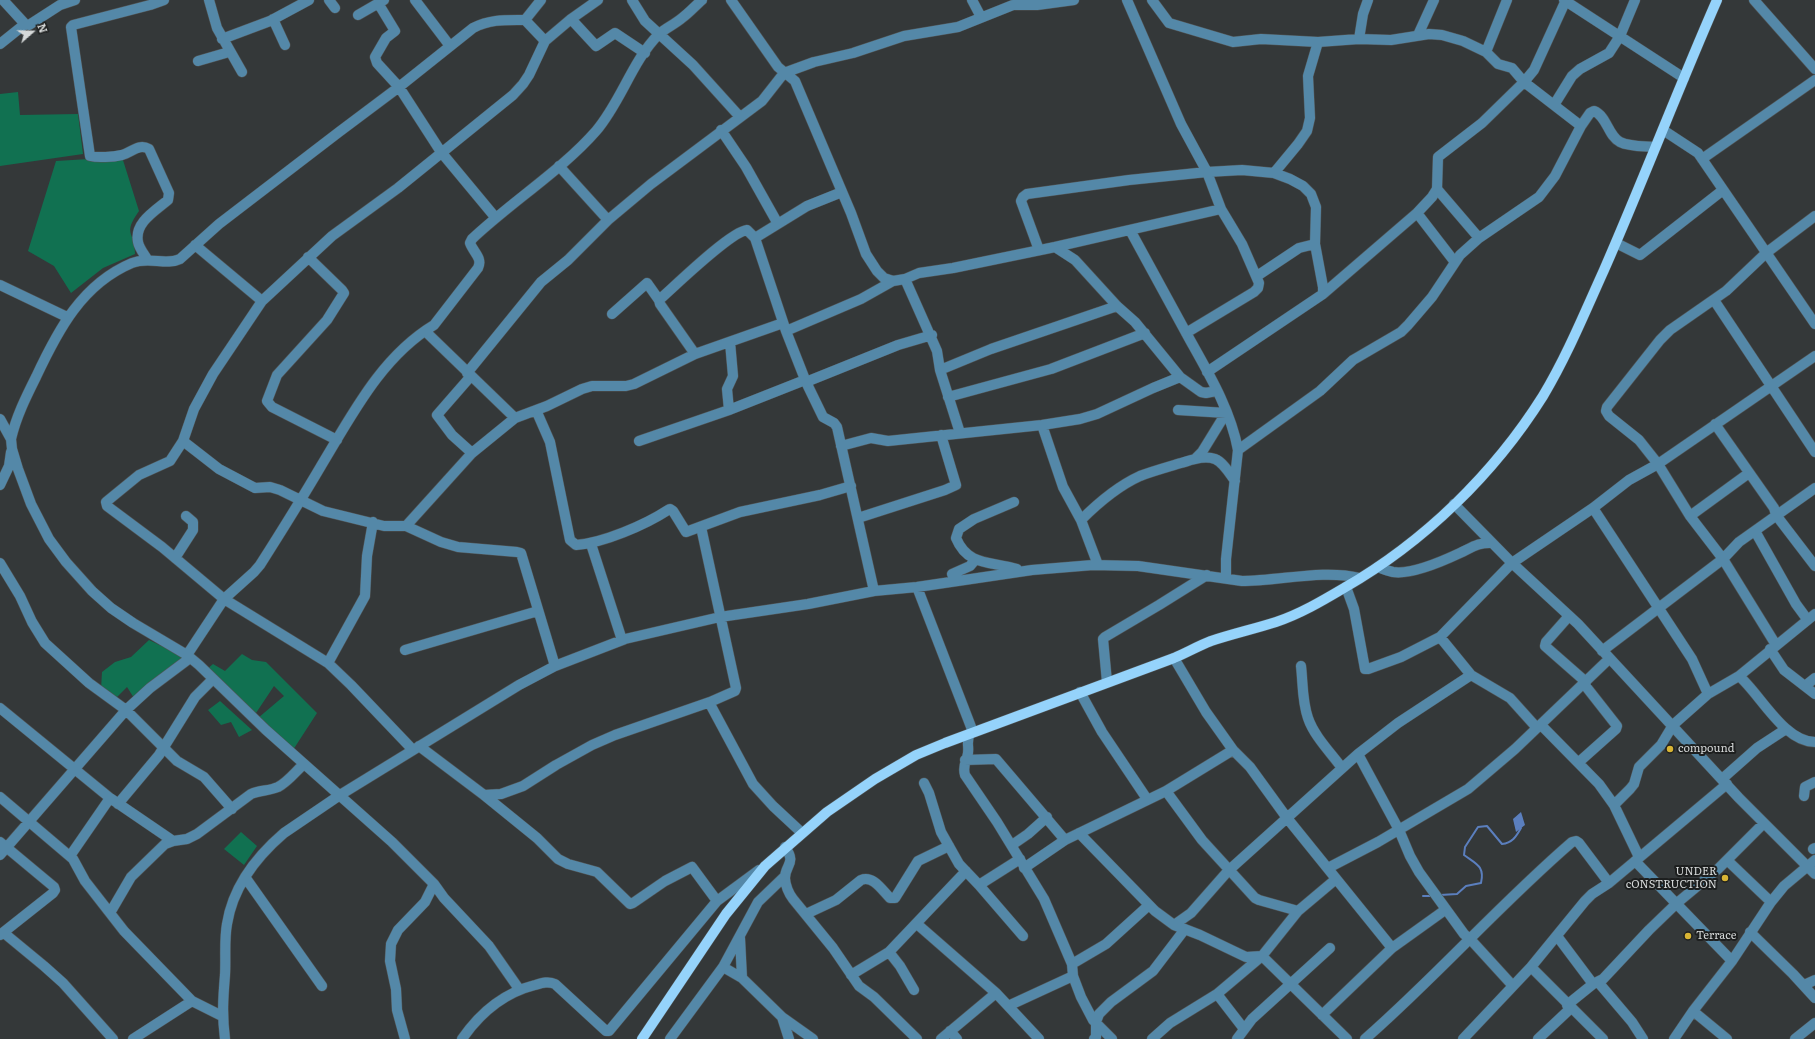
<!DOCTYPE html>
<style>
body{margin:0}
#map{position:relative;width:1815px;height:1039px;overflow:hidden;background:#343839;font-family:Literata,serif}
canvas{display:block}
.north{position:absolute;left:12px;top:12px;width:40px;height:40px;-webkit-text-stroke:3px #1d1f1f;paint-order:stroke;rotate:70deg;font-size:11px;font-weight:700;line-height:16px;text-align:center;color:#d6d9d9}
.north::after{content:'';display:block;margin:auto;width:14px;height:18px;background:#d6d9d9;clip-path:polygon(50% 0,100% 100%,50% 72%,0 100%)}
</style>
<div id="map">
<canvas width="1815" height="1039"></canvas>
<div class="north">N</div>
</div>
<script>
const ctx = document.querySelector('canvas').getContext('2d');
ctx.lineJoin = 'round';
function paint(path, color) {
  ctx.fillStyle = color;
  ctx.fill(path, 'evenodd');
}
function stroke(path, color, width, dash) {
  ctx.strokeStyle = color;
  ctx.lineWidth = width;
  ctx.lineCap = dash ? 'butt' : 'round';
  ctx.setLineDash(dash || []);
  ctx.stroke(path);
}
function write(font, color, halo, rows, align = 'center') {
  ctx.font = font + ' Literata,serif';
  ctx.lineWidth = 4;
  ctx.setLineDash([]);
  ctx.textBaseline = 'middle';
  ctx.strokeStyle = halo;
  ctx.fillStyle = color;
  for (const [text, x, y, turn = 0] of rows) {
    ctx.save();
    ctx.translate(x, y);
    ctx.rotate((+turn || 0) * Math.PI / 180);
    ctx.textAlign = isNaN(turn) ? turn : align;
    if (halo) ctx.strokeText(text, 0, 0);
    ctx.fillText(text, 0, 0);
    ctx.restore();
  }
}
paint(new Path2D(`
 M18,92l2,23 58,-1 5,40 -83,12v-72z
 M122,157l17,54c-17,24 -4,20 -4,43l-32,14 -32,25 -17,-27 -26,-15 28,-90z
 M149,640l36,17 -51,41 -7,-11 -12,12 -14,-10 1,-17 13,-10 16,-5z
 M242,654l10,6 14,2 51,51 -24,37 -35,-32 26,-22 -10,-10 -20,30 -49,-45 8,-7 12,7z
 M220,701l32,29 -13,7 -8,-15 -10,3 -13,-15z
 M241,832l16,14 -13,19 -20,-16z`), '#117151');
paint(new Path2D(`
 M1521,812l4,13 -9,7 -3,-13z`), '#5b7fbe');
stroke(new Path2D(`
 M1440,895l17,-1 9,-8 15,-3c4,-17 -5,-19 -17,-28l1,-8 13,-20 9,-1 15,18c10,-1 14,-7 19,-16
 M1423,896h9`), '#5b7fbe', 2);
const minor = new Path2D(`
 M3,0l22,24 4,1 31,-20 15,-5
 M209,0l8,28 25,44
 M329,0l6,8
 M415,0l35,46
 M632,0l13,21 48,44 47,52
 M731,0l47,67 17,14 56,132 15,41 11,17 7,7 9,3 12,-2 14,-6 34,-5 102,-21 166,-38
 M972,0l9,17
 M1127,0l54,124 26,48 14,37 21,35 17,39 -1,5 -4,4 -68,41
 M1152,0l17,23 64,19 28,-3 57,3 41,-3 32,1 38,-6 13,1 21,6 23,11 12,12 14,4 12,14 57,44
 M1564,0l120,78
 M1754,0l61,69
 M378,3l17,28 -9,7 -11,19 2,6 22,24 42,65 54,65
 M358,15l26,-15
 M273,19l12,26
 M571,19l25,27 19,-13 30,20
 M525,20l16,-20
 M1418,35l16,-35
 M222,39l48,-18 39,-21
 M1359,39l4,-25 5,-14
 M0,44l25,-20
 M1486,52l21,-52
 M198,61l31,-9
 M1554,105l18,-29 8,-7 29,-16 11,-17 15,-36
 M721,130l25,37 32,57
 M1663,130l35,23 117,171
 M1702,159l113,-79
 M559,166l49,54
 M1274,173l24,-29 9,-13 3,-13 -2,-42 10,-34
 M1417,213l37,48
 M1130,230c20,37 40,73 60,110 19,34 41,71 48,110l-12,109v19
 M755,238l52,-32 35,-14
 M1479,238l-42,-49 1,-32 44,-34 42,-41 10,-12 32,-70
 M1616,243l24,12 83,-65
 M195,245l67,56
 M1055,247l20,13 42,46 18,16 45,55 21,15 5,1 10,-2
 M1039,250l-18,-49 2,-4 4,-3 102,-14 78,-8 35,-2 32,3 16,6 13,7 8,8 5,13 -1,37 8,43v7l-116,78
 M308,257l34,33 2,3 -17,27 -50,55 -10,26 5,6 65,33
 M147,259c-3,-5 -8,-11 -9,-17 -4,-19 17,-31 30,-42l1,-7 -20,-44c-10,-6 -17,3 -27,6 -9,2 -24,3 -32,1l-19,-129 2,-2 77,-20 14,-5
 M1257,276l42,-28 16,-4
 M905,279l32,72 3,19 20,63
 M0,285l67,32
 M1323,294l94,-81 15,-16 5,-8
 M1714,300l101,152
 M612,314l35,-31 12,17
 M425,331l90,87
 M786,331l75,-32 32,-18
 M695,354l-35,-50 -1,-4c16,-14 71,-68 88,-70l8,8 31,93 20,51 17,35 11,6 3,4 37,164
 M940,370l51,-21 126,-43
 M467,373l74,-91 27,-22 40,-40 43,-36 111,-83 22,-28 30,-11 39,-9 51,-17 54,-9 55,-22h24l37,-5
 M471,376l-34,39 15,20 20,18
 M806,382l92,-37 34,-10
 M948,397l103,-28 94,-36
 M536,410l14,32 20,98 6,5c27,-2 69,-20 92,-35l2,-1 3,2 13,21 54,-20 80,-17 31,-9
 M729,410l76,-30
 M1178,410l48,3 -24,39 -7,7
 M0,419l11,20 1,10 6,20 13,35 18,35 17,23 26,29 19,17 22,15 54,32 12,10 67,65 126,112 42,42 10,14 45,48 30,43
 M1715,424l59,84 2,7 39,51
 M1042,425l21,62 18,33 17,45
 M11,439c5,-22 15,-42 25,-62 22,-47 46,-93 96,-114 17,-7 34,3 48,-4l39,-35 120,-92 60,-45 74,-59c17,-9 33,-8 52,-8l20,21
 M183,441l36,28 36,19 15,-1 10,3 43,21 61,15h22l35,16 17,5 59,5 4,1 34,113
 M639,441l90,-31 -2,-21 6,-13 -3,-34
 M841,446l30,-8 17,3 154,-16 38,-6 17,-5 56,-26 27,-11
 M1238,450l82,-59 33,-31 48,-28 7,-7 24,-28 28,-42 19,-17 60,-41 16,-21 26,-50 9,-13 4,-2c13,5 14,25 26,31 10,5 25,4 35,5
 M0,485l9,-19 2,-14
 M1014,502l-40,17 -15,10 -3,9c12,29 36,23 61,31
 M1454,504l58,59 66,61 161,174 76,76
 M1593,508l99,151 16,35
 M1690,516l59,-43
 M858,518l87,-28 11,-5 -15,-50
 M1081,520c17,-17 37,-34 59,-44 13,-5 28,-9 41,-13 11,-3 23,-8 34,-4 8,3 15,15 20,22
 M406,526l66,-73 43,-35 32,-12 35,-17 10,-3h34l8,-2 61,-30 88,-31
 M701,527l35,161 -1,3 -25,11v2l43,80 20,22 29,27
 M1755,531l41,73 11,15
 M591,544l31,96
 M175,558l18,-28v-8l-7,-6
 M0,563l20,33 12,26 13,21 44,40 37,27 51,51 27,16 28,32
 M1378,567c5,2 10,4 15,5 19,3 50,-11 67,-19 11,-5 19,-11 32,-10
 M956,581l-4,-7 18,-8 5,-6
 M917,587l56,145
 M1346,587l8,22 11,60h3l33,-12 39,-20 72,-74 81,-55 36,-28 29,-16 157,-108
 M1569,616l-23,26 -1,4 41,36
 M1440,637l31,38 39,23 27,30
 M1776,645l-53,-86 -33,-43 -32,-52 -19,-24 -30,-24 -3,-5 1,-4 53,-67 10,-10 56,-39 40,-38 49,-37
 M1770,649l14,21 31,24
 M405,650l133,-39
 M1602,651l121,-92 16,-17 76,-54
 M187,655l37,-56 30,-27 6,-7c21,-33 41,-65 61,-99 31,-51 60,-109 113,-141l44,-57c5,-10 -5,-16 -8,-25l2,-4c39,-37 90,-69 124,-108 25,-29 36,-70 63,-97 7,-6 16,-10 23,-16 7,-5 13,-12 20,-18
 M1174,658l32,54 27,38 17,17 37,51 105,130
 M328,663l37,-67 2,-40 6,-34
 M1301,666c2,17 1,35 7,52 6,18 23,35 34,50
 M1739,676c21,18 45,66 76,66
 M1107,682l-4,-43 2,-2 54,-32 48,-30
 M1805,686l10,-8
 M1080,692l22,40 45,67
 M0,708l110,90 63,43
 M1541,725l58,59 15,21 25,52
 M970,733c-4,10 -1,11 -2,20 -1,8 -6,12 -3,22l32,47 47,77 28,65 1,12 8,21 12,23 19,19
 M419,746l65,49 53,43 21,21 10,5 29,8 33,32 3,-1 32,-22 27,-14 25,34
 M413,750l-62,-65 -23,-22 -104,-64 -62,-52 -55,-41 -1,-4 33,-27 31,-14 13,-20 11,-32 19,-35 49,-73 70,-65 66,-48 115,-93 10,-11 6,-9 16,-34 26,-22 27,-19
 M1358,754l41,76 11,26 9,16 45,62 7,6 42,46
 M965,760l31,-1 69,81
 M1579,762l37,-33 1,-3 -33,-42
 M1722,779l35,-31 29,-19
 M924,783l5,10 12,39 18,32 20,21 44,51
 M1166,791l36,49 53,58 4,2 39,11
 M484,795l17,-1 22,-8 33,-21 36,-20 23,-10 95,-33
 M1804,796l1,-9 10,-5
 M0,797l73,62 12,22 39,50 68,70 30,15
 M118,804l41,-49 36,-58 18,-18
 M1614,805l16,-16 4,-5 5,-17 22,-22 12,-20 35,-31 31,-18 76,-62
 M1079,833l76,78 19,14 26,10 46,22 16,-1 85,83
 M0,842l54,45 1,3 -2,3 -53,42
 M1012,845l16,-11 19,-17
 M785,847c12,17 0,17 0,31 0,7 4,16 8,21l40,49 26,38 15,11 43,42
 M1813,849l2,-1
 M0,855l126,-145 24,-22 40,-30
 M70,856l40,-58
 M1727,860l44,42
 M1635,861l97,100
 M1024,868l41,-28 101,-49 67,-41
 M1328,868l50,-26 90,-53 47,-40 94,-90
 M245,877l77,109
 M979,885l41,-26
 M110,913l21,-36 34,-33 8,-3 14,-2 10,-5 54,-40c9,-4 18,-3 27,-7 10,-5 18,-16 26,-23
 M806,914l30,-14 25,-20c12,-5 21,10 29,18h5l23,-37 31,-15
 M917,924l79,69 43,46
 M1174,925l17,-12 37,-42 130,-117 40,-31 73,-48
 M1750,932l43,42 22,24
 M4,933l40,33 19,17 50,56
 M1557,936l36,48
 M740,938l2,40
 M889,952l11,14 14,24
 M1072,964l34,-20 43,-39
 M723,967l19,11 40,39 31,22
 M1531,967l72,72
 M851,975l38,-23 77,-81
 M1598,982l34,40 11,17
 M1804,985l11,-5
 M1217,994l27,35
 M1567,1005l26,-21 10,-5 46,-49 28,-27 41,-34 46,-46
 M1008,1006l65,-30
 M1693,1011l34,28
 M1322,1015l70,-67 53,-38
 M782,1017l7,22
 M950,1031l7,8
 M133,1039l59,-38
 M225,1039c-3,-24 -2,-40 0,-64 1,-17 -1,-35 2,-51 6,-38 29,-67 57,-91l56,-38 179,-110 36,-19 70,-27 95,-22 88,-13 66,-13 43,-4 115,-17 61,-5 45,1 104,15c39,0 80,-12 118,-3
 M405,1039l-8,-29 -1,-21 -6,-28 1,-17 7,-14 27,-28 9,-18
 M462,1039c18,-26 41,-46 73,-54 7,-2 13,-4 20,-1l51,47h3l108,-130 42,-31
 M670,1039l53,-72 35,-65 26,-25
 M941,1039l55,-46
 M1094,1039l2,-2v-15l3,-8 12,-12 42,-31 32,-42
 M1152,1039l18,-16 47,-29 45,-38 36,-45 38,-32
 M1237,1039l15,-20 78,-71
 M1365,1039c72,-63 135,-135 207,-197l4,-1 3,2 30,40
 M1463,1039l68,-72 54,-66 7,-7 17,-11 118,-99
 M1538,1039l33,-31
 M1674,1039l19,-28 39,-50 39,-59 13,-16 31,-26
 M1795,1039l20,-16`);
const major = new Path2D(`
 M642,1039l84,-125 39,-48 62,-54 48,-33 41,-24 29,-12 229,-85c12,-5 24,-12 37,-17 21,-7 43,-12 65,-19 24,-8 46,-21 68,-34 80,-46 150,-114 199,-192 24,-40 42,-84 61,-126 39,-89 74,-181 113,-270`);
stroke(minor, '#515556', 11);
stroke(major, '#515556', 11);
stroke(minor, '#5488a8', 10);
stroke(major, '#95d3fb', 10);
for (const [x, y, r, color] of [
 [1670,749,4,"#d8b434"],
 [1725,878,4,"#d8b434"],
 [1688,936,4,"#d8b434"]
]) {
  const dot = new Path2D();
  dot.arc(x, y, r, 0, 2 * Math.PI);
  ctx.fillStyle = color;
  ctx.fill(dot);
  stroke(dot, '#1d1f1f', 1.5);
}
write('11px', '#d6d9d9', '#1d1f1f', [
 ["compound",1678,749],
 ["UNDER",1717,872,"right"],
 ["cONSTRUCTION",1717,885,"right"],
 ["Terrace",1696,936]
], 'left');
</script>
